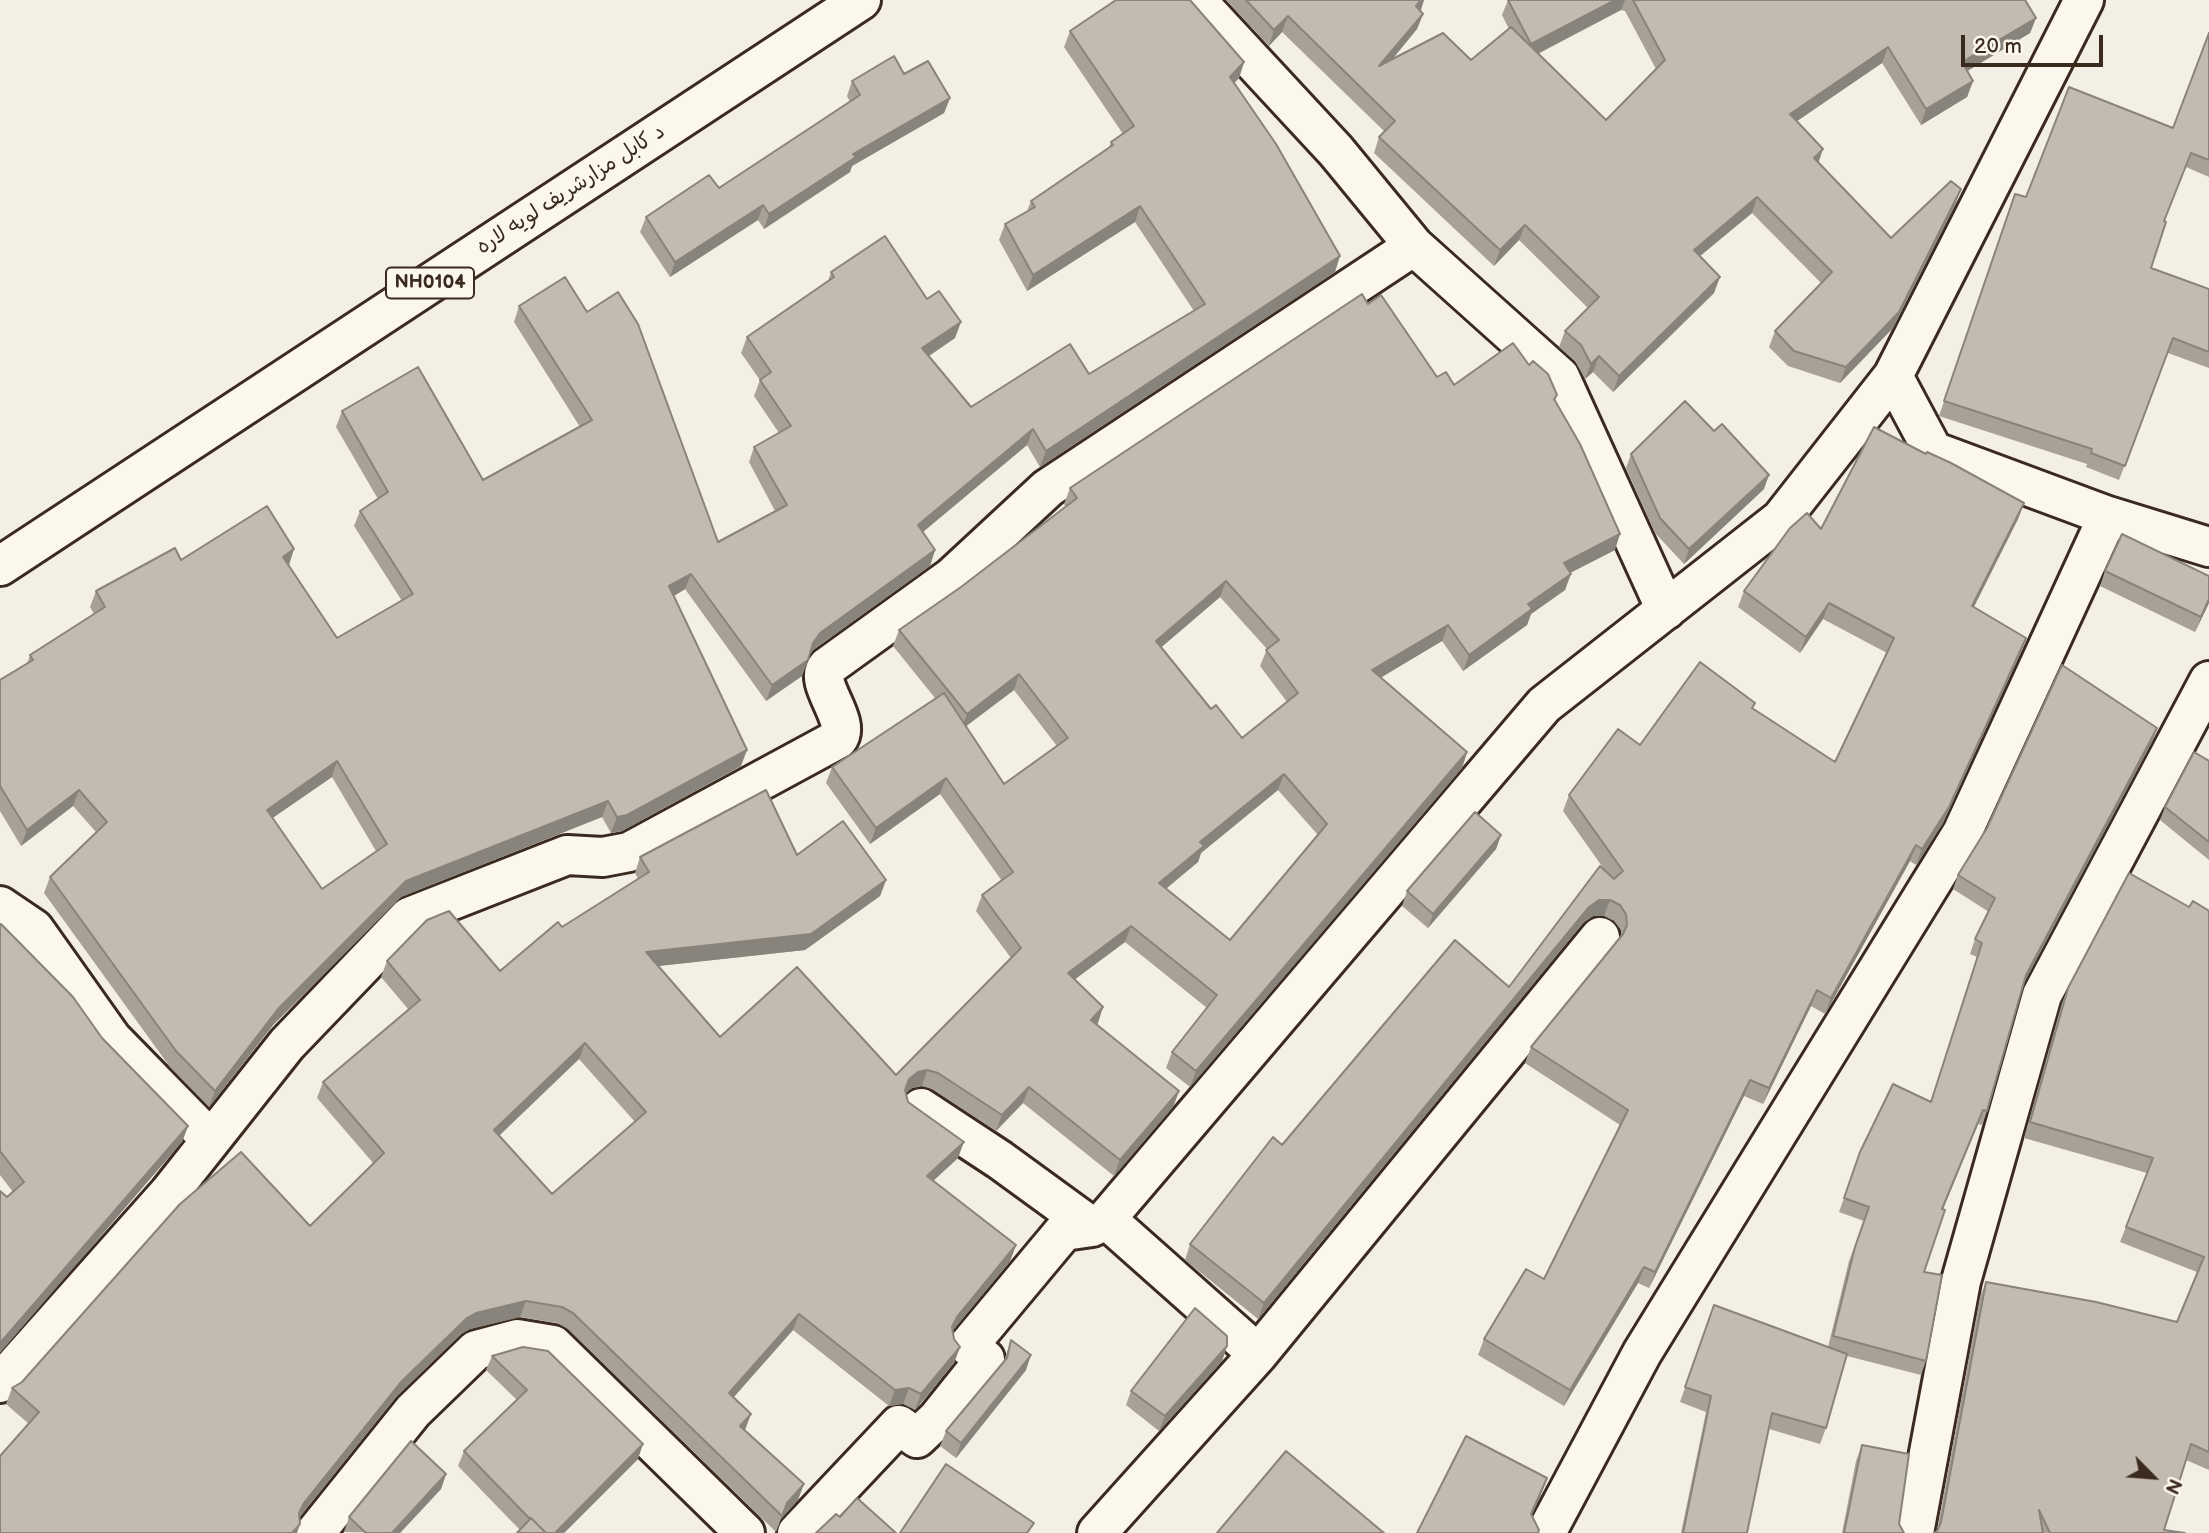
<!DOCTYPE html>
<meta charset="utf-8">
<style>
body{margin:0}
#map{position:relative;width:2209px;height:1533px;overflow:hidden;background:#f3efe4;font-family:"Balsamiq Sans",sans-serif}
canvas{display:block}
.north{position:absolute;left:2118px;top:1442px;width:70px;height:70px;-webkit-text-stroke:5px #fbf7ec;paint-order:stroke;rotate:115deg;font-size:19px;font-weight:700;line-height:28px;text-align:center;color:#3b2a1e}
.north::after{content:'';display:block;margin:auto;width:24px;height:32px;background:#3b2a1e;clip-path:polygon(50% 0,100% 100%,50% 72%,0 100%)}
.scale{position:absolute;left:1961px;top:35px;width:142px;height:32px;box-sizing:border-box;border:4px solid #3b2a1e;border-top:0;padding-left:9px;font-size:21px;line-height:24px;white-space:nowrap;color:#3b2a1e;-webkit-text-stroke:5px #fbf7ec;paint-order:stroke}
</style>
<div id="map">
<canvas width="2209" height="1533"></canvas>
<div class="north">N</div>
<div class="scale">20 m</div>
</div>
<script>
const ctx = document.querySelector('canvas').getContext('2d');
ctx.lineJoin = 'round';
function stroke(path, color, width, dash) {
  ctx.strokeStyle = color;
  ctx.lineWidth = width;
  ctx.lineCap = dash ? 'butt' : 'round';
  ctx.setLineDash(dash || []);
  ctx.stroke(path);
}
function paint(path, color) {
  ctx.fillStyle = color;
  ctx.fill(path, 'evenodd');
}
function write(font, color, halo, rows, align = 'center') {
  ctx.font = font + ' "Balsamiq Sans","Playpen Sans Arabic",sans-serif';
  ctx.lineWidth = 7;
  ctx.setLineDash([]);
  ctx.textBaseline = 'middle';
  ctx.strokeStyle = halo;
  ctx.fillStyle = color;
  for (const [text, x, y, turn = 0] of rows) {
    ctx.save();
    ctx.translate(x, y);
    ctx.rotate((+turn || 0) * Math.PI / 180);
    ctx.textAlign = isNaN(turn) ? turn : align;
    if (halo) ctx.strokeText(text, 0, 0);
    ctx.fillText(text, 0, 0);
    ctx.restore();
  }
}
const minor = new Path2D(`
 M1196,0l140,151 78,95 146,131 106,233
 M1893,376l40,75 175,65 101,31
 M0,906l34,23 78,110 98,100
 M921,1108l79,52 92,67 14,-8 152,135
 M1106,1219l438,-514 237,-186 112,-143 191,-376
 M0,1383l169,-190 118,-149 122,-127 158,-62 36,2 26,-5 209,-113c14,-18 -25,-56 -11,-72l125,-90 96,-89 366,-242
 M315,1533l98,-122 63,-61 41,-11 36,6 192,188
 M797,1533l102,-108 18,13 20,-19 48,-60 -17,-13 96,-115 28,-4
 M1097,1533l161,-179 342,-417
 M1546,1533l96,-180 320,-520 146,-317
 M1914,1533l47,-252 81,-286 167,-314`);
const trunk = new Path2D(`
 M0,566l861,-566`);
stroke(minor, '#3b2a1e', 44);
stroke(trunk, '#3b2a1e', 44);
stroke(minor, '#fbf7ec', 38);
stroke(trunk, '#fbf7ec', 38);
paint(new Path2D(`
 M1226,0h198l-4,11 3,3 -6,15 -25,31h79l38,-31 -7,-14 6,-15h517l11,18 -6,15 -63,38 6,10 -6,16 -46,28 -39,-62 -85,58 21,41 73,76 64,-33 -62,123 -53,55 -52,-17 -19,-19 6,-16 46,-48 -69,-70 -52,43 14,37 -101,99 -20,-20 -8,7 -10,-18 -16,-14 6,-16 23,-23 -69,-68 -25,26 -120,-113 5,-16 6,-5 -103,-100 -13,14zM1621,10l4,1 31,58 -50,51 -68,-66z
 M1070,31l174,31 -5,16 -5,5 101,189 -295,195 -13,-22 -104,87 12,18 -5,16 -116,83 -5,7 -7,20 -36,25 -81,-112 -11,7 67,170 -119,65 -11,2 -9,-16 -201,80 -128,128 -64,82 -39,-40 -126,-174 6,-16 46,-45 -23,-26 -52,40 -21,-35v-131l27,-16 3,-9 64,-41 -4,-7 6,-16 85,-31 107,5 49,73 65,-37 -48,-75 6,-15 18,-12 -42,-72 6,-16 141,69 97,-53 -66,-105 5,-16 199,236 57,-31 -26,-49 5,-15 25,-14 -25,-37 6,-16 -19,-27 6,-16 81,-56 3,-9 96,27 28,39 -26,18 42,51 118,-33 105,-63 -59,-89 -108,69 -28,-51 6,-16 22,-13 4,-10 78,-54 2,-5 12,-8 -59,-87zM332,777l44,74 -54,38 -50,-71z
 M2209,33v144l-23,-10 -22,54 -13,47 58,21v79l-41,-15 -49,127 -33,-13 1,-3 -148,-48 76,-222 11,3 147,-69z
 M904,74l46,24 -6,15 -92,53 -2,6 -86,57 -6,-9 -88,57 -30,-45 6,-15 73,-29 131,-86 -3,-6 5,-15z
 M1368,304l69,73 17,8 75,-20 28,30 -2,7 60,148 -45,23 -5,17 -34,24 -4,11 -64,46 -21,-30 -61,36 86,75 -5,16 -272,319 -24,-19 6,-16 35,-44 -82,-66 -50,37 23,44 -2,2 83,66 -6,16 -59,69 -91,-73 -27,28 -64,-42 -10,-3 -10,2 -6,5 2,9 50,56 -25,23 83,64 -6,16 -57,69 1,9 6,8 -6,16 -39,47 -12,-6 -14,2 -96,-76 -59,67 11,34 53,69 -17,19 -5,13 -208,-203 -11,-6 -37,-6 -50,12 -9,5 -65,63 -367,27 -23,-20 6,-16 298,-162 64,-62 -57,-66 6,-16 85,-73 -27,-32 6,-16 113,10 62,-44 76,-48 -3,-6 5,-16 157,-2 89,25 -6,16 -75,54 -147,16 62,71 176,38 115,-117 -35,-47 6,-16 20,-14 -62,-87 -70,50 -44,-61 6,-16 103,-69 -42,-52 6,-16 62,-43 105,-80 -2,-3 6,-16zM1220,597l47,52 -7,17 27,36 -45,36 -31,-29 -50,-62zM1014,690l43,56 -53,38 -38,-58zM1278,790l40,45 -88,105 -64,-51 32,-27 3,-9zM579,1059l56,63 -83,72 -53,-58z
 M1631,454l133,35 -80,75 -29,-31 -29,-65z
 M1926,454l98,49 -6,16 -44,88 52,31 -6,16 -77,169 -27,42 -6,-4 -85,153 -14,-8 -48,98 -19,-8 -95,192 -11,-5 -74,123 -86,-51 6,-16 60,-60 76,-154 -95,-62 6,-16 90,-110v-7l-7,-9 -10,-5h-11l-10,7 -325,396 -73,-59 5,-16 92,-99 227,-158 97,-115 -43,-61 6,-16 71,-50 113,-36 82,53 52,-109 -64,-34 -23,34 -62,-46 6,-16 77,-62z
 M2105,571l104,5v27l-14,29 -95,-46z
 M2157,728l-5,14 -129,242 -36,127 -5,14 -4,-1 -35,85 -19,63 2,89 -5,14 -74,-19 -21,72 -6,16 -51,-15 -22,104h-66l25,-121 -26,-10 34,-97 114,42 21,-86 15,-40 -25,-9 16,-45 76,-66 46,-144 -7,-3 5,-15 14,-27 -36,-23 5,-14z
 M2209,761v99l-49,-40 5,-13z
 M1501,835l-5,14 -68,79 -26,-22 5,-15z
 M2189,907l20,4v559l-23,-10 -22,70 21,3h-251l3,-2 43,-234 6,-15 191,40 20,-50 -77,-30 27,-69 -123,-35 38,-135 6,-15z
 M0,925l102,113 86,88 -6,16 -175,55 6,-5 -13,-17z
 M1011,1340l15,30 -70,88 -16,-12 6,-15 58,-70z
 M1227,1346l-5,15 -63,70 -33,-26 5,-14z
 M492,1356l146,103 -74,74h-47l3,-3 -62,-64 6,-15 53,-51 -31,-30z
 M1862,1445l37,79 5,9h-62l14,-72z
 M446,1474l-5,15 -41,44 -56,-1 5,-15z`), '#a8a197');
paint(new Path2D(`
 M1421,0h3l-3,10 -11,12 6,-16z
 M1615,0h10l-4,10 -96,50 6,-16z
 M1423,14l-6,15 -44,53 6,-16z
 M1288,16l-6,16 -13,14 5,-16z
 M2036,18l-6,15 -74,45 6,-16z
 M1888,47l-6,16 -98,67 6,-16z
 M1244,62l-5,16 -14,15 5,-16z
 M1973,81l-6,16 -46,28 5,-16z
 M950,98l-6,15 -92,53 -2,6 -86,57 5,-15 84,-60z
 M1823,149l-5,15 -4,-6z
 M1961,189l-6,16 -62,123 -53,55 6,-16z
 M1757,197l-5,16 -64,53 6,-16z
 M763,205l-5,15 -88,57 5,-15z
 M1140,206l-5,16 -108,69 6,-16z
 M1525,225l-6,15 -25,26 6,-16z
 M1340,256l-5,16 -295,195 6,-16z
 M1720,277l-6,16 -101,99 6,-16z
 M961,322l-6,16 -38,26 5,-16z
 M1599,356l-6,16 -8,7 6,-15z
 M1033,429l-6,16 -115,96 6,-16z
 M1769,475l-5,14 -80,75 5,-15z
 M2024,503l-6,16 -52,103 6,-16z
 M1620,534l-5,16 -57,29 6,-16z
 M294,549l-5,16 -6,-8z
 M935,550l-5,16 -116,83 -7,9 6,-15 7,-10z
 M691,574l-6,15 -21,13 5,-16z
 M1571,574l-6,16 -34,24 -4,11 -64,46 6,-16 59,-51z
 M1226,581l-6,16 -70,60 6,-16z
 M2209,599v4l-14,29 6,-15z
 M1829,603l-6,16 -23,34 6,-16z
 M1448,625l-6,16 -75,45 5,-16z
 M2026,638l-6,16 -77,169 -27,42 6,-16z
 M808,660l-6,16 -36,25 6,-16z
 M1019,674l-5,16 -53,40 6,-16z
 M2157,728l-5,14 -131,247 5,-14z
 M747,750l-6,16 -119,65 -11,2 6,-16z
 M1467,752l-5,16 -272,319 6,-16z
 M337,761l-5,16 -71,49 6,-16z
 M1284,774l-6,16 -77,63 -3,9 -45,37 6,-16 41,-41z
 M946,778l-6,16 -70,50 6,-16z
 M79,790l-6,16 -52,40 6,-16z
 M608,801l-6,16 -201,80 -128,128 -64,82 6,-16 63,-82 128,-128z
 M1501,835l-5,14 -68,79 5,-14z
 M1916,845l-6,16 -85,153 6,-16z
 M886,880l-6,16 -75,54 -165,18 6,-16z
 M1599,900h11l-6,16h-11l-10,7 -325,396 6,-16 325,-396z
 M1131,926l-6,16 -63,47 6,-16z
 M1817,990l-6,16 -48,98 6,-16z
 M1103,1007l-5,16 -13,13 6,-16z
 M585,1043l-6,16 -91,87 6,-16z
 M927,1070l-5,16 -10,2 -9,7 6,-16 9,-7z
 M1750,1080l-6,16 -95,192 6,-16z
 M1029,1087l-6,16 -27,28 6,-16z
 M1179,1091l-6,16 -59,69 6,-16z
 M1983,1110l-5,14 -41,99 5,-14z
 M188,1126l-6,16 -182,211v-10z
 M964,1142l-6,16 -37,34 6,-16z
 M1016,1245l-6,16 -59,72 6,-16z
 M1644,1267l-6,16 -74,123 6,-16z
 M526,1301l-6,16 -50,12 -9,5 -65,63 -98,122 -4,10 10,-26 98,-122 65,-63 9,-5z
 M799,1314l-6,16 -70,79 6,-16z
 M1227,1346l-5,15 -63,70 6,-15z
 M960,1347l-6,16 -39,47 6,-16z
 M1031,1355l-5,15 -70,88 5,-15z
 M909,1388l-6,16 -14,2 6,-16z
 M751,1414l-6,16 -11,12 6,-16z
 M643,1444l-5,15 -74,74h-9z
 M446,1474l-5,15 -41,44h-8z
 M1547,1478l-7,19 -16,36 7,-19z
 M804,1484l-6,16 -17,19 6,-16z
 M300,1524l-3,9h-5z`), '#88837b');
const building = new Path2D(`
 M1116,0h74l54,62 -14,15 46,67 64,112 -294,195 -13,-22 -115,96 17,25 -115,83 -7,10 -5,17 -36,25 -81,-111 -22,12 78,164 -120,65 -10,2 -9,-16 -202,80 -128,128 -63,82 -39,-40 -126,-174 57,-55 -28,-32 -52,40 -27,-44v-106l33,-20 -3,-5 75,-48 -9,-16 79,-43 6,12 86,-54 27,43 -11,8 54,81 76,-44 -53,-83 28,-19 -46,-81 76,-44 65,113 109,-60 -73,-114 46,-29 22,35 31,-20 20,32 80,218 69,-37 -33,-58 37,-21 -31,-46 11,-8 -24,-35 87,-60 -3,-5 54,-36 42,63 12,-8 22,31 -39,26 49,59 99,-63 19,30 116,-70 -65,-98 -107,69 -28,-51 30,-17 -4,-6 82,-56 -2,-3 23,-16 -64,-95zM337,761l50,83 -65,45 -55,-79z
 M1246,0h175l-5,6 7,8 -44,52 64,-33 28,27 40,-33 95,93 59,-60 -32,-60h392l11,18 -74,44 11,19 -47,28 -38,-62 -98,67 33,35 -9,9 77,80 60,-57 10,8 -62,123 -53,55 -52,-16 -19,-20 57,-59 -75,-75 -63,53 26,27 -101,99 -20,-20 -8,8 -10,-19 -16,-14 34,-34 -74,-72 -25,25 -121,-113 16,-16 -107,-105 -14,14z
 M1508,0h107l-84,44z
 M2209,33v127l-18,-7 -27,68 2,1 -15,46 58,21v63l-36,-14 -48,128 -34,-13 1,-4 -148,-48 71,-207 11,3 43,-110 104,41z
 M894,56l10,18 24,-13 22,37 -97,56 3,3 -87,57 -6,-9 -88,57 -29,-45 63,-42 10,13 141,-93 -8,-14z
 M1362,294l6,10 13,-9 56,82 9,-5 8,13 59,-42 16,22 4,-4 15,13 9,21 -3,4 26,45 40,90 -56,29 7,11 -43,30 4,5 -63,46 -21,-30 -76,45 95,82 -271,319 -24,-19 45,-57 -86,-69 -63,47 35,34 -12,13 88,71 -59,69 -91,-73 -27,28 -64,-42 -11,-3 -9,2 -9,7 -4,11 3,12 56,40 -37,34 89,69 -59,72 -5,10 2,12 6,8 -39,47 -12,-6 -14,2 -96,-76 -70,79 22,21 -11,12 64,58 -17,19 -5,13 -209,-203 -11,-6 -36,-6 -50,12 -9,5 -65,63 -98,122 -5,10 1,11 -8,9h-292v-77l39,-44 -27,-24 10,-6 158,-178 61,-52 69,74 74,-73 -61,-71 97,-82 -33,-39 40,-41 22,-9 51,60 58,-49 4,5 87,-55 -9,-15 126,-67 31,65 46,-34 43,59 -75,54 -165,18 74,85 77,-70 99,108 125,-127 -39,-53 31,-23 -67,-94 -70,50 -44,-61 112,-74 60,91 64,-46 -49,-64 -52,40 -68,-84 62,-43 116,-89 -7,-10zM1226,581l53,59 -13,10 32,43 -56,45 -26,-33 -5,4 -55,-68zM1284,774l43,50 -97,116 -71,-57 45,-37 -4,-4zM585,1043l61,69 -94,82 -58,-64z
 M1685,401l29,30 8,-7 47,51 -80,74 -29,-31 -29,-64z
 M1874,427l52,27 1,-2 24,11 73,40 -52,103 54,32 -77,169 -27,42 -6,-4 -85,153 -14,-8 -48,98 -19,-8 -95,192 -11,-5 -74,123 -86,-51 42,-70 18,10 84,-169 -97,-63 92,-113 4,-9 -1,-11 -6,-9 -10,-5h-11l-10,7 -325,396 -74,-59 83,-107 9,8 173,-205 54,47 91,-121 14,13 9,-8 -54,-76 49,-66 22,16 60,-83 55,41 -3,5 83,54 59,-124 -65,-35 -23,34 -62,-46 46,-63 17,-15 14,16z
 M2122,534l87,42v23l-8,18 -96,-46z
 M2062,665l95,63 -131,247 -39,136 -4,-1 -41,99 3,1 -21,62 18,3 -16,86 -93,-25 22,-89 14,-40 -25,-9 16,-46 33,-68 38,18 51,-159 -7,-4 20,-41 -37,-23 29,-47z
 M2194,752l15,9v81l-44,-35z
 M1475,812l26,23 -68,79 -26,-23z
 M2129,873l60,34 4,-6 16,10v541l-18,-8 -27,86 21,3h-135l-11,-23 4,23h-109l3,-2 4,-9 45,-240 110,20 81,20 27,-65 -78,-30 27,-69 -123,-36 38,-134z
 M1,924l72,73 29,41 86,88 -188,217v-152l7,6 17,-15 -24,-31v-226z
 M1714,1305l133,49 -21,74 -54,-15 -25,120h-64l28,-137 -26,-9z
 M1195,1308l32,28v10l-62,70 -34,-25z
 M1011,1340l20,15 -70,88 -15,-12 61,-73z
 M523,1347l25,4 95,93 -88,89h-9l-15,-15 -1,1 -66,-68 63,-61 -35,-34z
 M1466,1436l81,42 -16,36 8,16 -1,3h-121z
 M411,1441l35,33 -54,59h-26l-17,-16z
 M1862,1445l47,9 -10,70 5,9h-60z
 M1286,1451l98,82h-167z
 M946,1464l88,59 -7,10h-127z
 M857,1498l39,35h-80l20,-19 4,3z
 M531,1518l15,15h-29z`);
paint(building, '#c3bbb0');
stroke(building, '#88837b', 2);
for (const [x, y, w] of [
 [430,283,88]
]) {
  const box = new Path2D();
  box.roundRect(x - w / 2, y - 15.5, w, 31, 5);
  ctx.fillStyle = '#fbf7ec';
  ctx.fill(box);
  stroke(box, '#3b2a1e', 2);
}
write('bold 19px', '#3b2a1e', null, [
 ["NH0104",430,283]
]);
write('21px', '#3b2a1e', '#fbf7ec', [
 ["د کابل مزارشریف لویه لاره",571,190,-33]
]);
</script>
